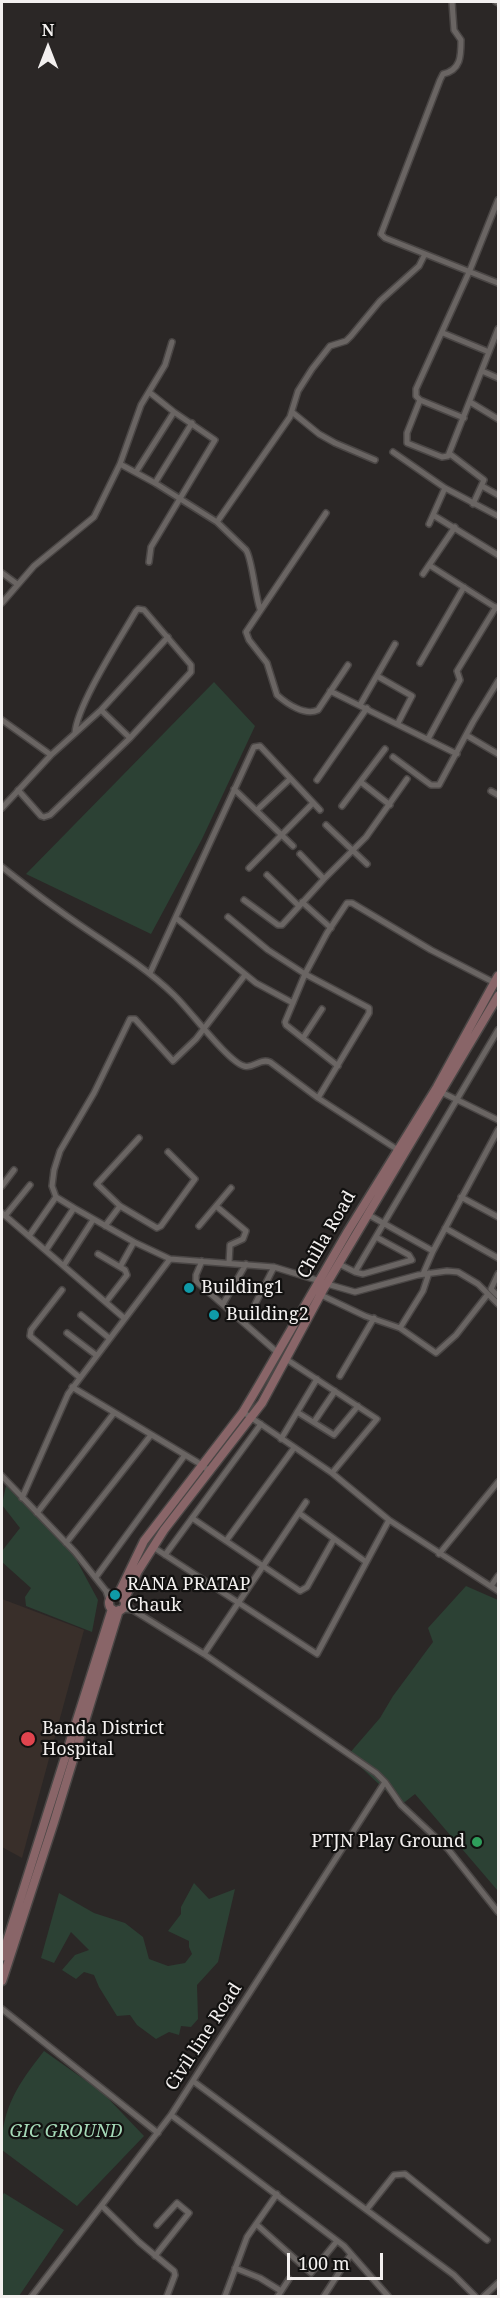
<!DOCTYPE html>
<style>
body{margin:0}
#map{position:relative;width:500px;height:2298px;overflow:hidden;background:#2b2726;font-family:"Noto Serif",serif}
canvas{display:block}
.frame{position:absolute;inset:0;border:3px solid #f3f0ef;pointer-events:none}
.north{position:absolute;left:18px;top:18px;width:60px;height:60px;-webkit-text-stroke:4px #121110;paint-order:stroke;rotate:0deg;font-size:16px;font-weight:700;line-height:24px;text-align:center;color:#f3f0ef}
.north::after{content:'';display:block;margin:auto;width:21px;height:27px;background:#f3f0ef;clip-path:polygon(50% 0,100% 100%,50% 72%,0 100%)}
.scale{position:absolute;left:287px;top:2253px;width:96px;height:27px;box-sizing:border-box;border:3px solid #f3f0ef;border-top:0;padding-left:8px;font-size:18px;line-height:21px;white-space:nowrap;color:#f3f0ef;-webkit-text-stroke:4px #121110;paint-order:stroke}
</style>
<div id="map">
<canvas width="500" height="2298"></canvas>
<div class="frame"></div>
<div class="north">N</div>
<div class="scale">100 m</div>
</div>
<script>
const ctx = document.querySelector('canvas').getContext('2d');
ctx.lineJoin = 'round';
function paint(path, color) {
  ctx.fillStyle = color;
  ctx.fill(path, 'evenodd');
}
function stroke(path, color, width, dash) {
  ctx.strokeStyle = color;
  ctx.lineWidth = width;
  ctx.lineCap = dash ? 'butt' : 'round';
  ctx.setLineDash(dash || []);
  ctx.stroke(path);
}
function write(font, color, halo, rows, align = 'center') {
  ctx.font = font + ' "Noto Serif",serif';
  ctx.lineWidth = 4.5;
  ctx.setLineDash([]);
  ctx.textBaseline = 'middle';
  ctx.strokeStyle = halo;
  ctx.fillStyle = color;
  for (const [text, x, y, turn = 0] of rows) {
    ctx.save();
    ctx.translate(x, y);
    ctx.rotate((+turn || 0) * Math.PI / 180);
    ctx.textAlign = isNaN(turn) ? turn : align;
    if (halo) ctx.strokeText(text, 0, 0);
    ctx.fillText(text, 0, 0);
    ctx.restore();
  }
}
paint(new Path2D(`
 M2,1599l82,31 -62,228 -20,-11z`), '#392f2a');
paint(new Path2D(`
 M214,682l41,44 -53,113 -51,95 -125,-60z
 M6,1486l72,70 -1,5 21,39 -6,32 -66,-26 -1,-9 6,-9 -29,-26v-11l18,-23 -18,-23z
 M466,1586l32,14v291l-83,-97 -14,11 -53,-50 32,-37 13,-22 40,-54 -5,-14z
 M194,1883l15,16 26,-10 -17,73 -21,23 1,34 -7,8 -10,-1 -2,9 -10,-3 -13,7 -19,-14 -7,-10 -13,1 -18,-29 -5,-12 -10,-3 -8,7 -14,-9 13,-15 14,-5 -18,-18 -17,31 -13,-5 18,-65 35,20 31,10 18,14 6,22 19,7 17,-3 7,-9 -3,-7v-6l-21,-10 13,-17v-7z
 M44,2051l58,41 42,44 -67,70 -75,-56c-1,-42 17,-67 42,-99z
 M4,2193l60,37 -45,66h-17v-100z`), '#2c4134');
const minor = new Path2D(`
 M452,2l2,28 7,10c0,16 0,30 -18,34l-3,6 -59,154 4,4 113,45
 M496,2l2,1
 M443,333l46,19
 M482,371l16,7
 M149,392l25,20 41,28 -64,107 -2,15
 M420,400l-13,33v10l35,14 6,-1 50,-127
 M470,402l28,17
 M292,412l27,22 16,9 40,17
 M464,418l-44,-18 -4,-4v-7l54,-119 28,-70
 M393,452l52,36 53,28
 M450,454l34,26 -11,24
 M120,464l35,19 62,39 29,28c6,8 9,45 14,59
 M136,472l38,-60
 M155,483l37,-60
 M482,486l16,9
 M326,513l-80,119 3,8 18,23 10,32c10,9 28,21 41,15l30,-45
 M433,515l65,40
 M217,522l73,-105 8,-26 14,-22 18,-23 16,-5 5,-5 29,-35 39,-35 6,-12
 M429,524l16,-36
 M429,565l69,44
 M2,573l15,11
 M423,574l32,-47
 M2,603l32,-37 60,-49 26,-53 21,-59 24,-40 7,-23
 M420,663l44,-76
 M377,676l35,20 -14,27
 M330,691l127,63
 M360,705l35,-61
 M101,710l29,28
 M2,720l49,35
 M466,735l32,19
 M428,739l32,-59 -3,-9 39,-64
 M393,757l38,28h8l34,-63 25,-41
 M317,780l50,-72
 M362,783l28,22
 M234,789l59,57
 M18,790l23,26 3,1 6,-2 80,-77 61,-66v-7l-47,-55 -6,-1 -2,2c-16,28 -59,94 -61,122
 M491,791l7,4
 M342,806l43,-57
 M2,808l49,-53 50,-45 67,-73
 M257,810l33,-31
 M326,825l41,39
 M300,854l24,25
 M2,867c19,15 38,30 58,44 38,28 80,51 114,84 15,14 54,67 70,71 10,3 15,-8 26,-4l48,36 80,52
 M249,868l64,-65
 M267,875l32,31
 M244,900l34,25h4l42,-46 42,-42 41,-58
 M302,902l29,26
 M228,917l40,33 37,24 64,34v5l-51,85
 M176,918l80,65 37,20
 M150,973l104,-226 6,-1 60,64
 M303,1038l19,-29
 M338,1066l-52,-41 -1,-3 20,-48 22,-41 20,-30h5l79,47 64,33
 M439,1091l59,29
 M139,1138l-42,46 23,22 37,22 4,-2 34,-47 -27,-27
 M2,1186l12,-16
 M461,1197l37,20
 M216,1206l30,25 -3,8 -13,6 -1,18
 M2,1213l122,105
 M367,1214l66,37
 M5,1216l25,-31
 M105,1226l15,-20
 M199,1226l32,-38
 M445,1228l53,30
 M29,1236l27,-39
 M46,1250l28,-42
 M98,1254l27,16 2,5 -21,27
 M170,1259l-36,-17 -60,-34 -18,-11 -4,-11 2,-16 6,-19 34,-58 36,-74h5l38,42 23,-22 49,-64
 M202,1261l-6,14v6l82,72
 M339,1264l16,8 8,2 49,-14 -3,-5 -33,-18
 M64,1265l29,-45
 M120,1267l14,-25
 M355,1272l143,-242
 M423,1274l10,-23 65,-121
 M498,1274l-7,15 7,7
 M327,1284l28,8 63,-17 29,-4 11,1 20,12 20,20
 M62,1290l-31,40 -1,6 49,41
 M321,1295l44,21 35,12 36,25 20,-18 32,-41
 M223,1304l23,-40
 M81,1315l28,23
 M245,1324l29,-57
 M400,1328l23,-37 6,-18
 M67,1333l29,22
 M286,1359l91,60 -45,54
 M340,1376l34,-58
 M72,1387l130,78 8,7
 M243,1412l89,61 57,47 109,71
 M297,1412l37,23 24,-29
 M314,1422l21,-31
 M281,1439l36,-60
 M2,1476l73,76 31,39
 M22,1498l46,-104 102,-135 104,8 46,14
 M37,1513l77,-100
 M299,1513l67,49
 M192,1518l108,73 7,-4 27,-48
 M226,1541l68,-93
 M66,1543l85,-108
 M153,1547l164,107 72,-134
 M439,1554l59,-72
 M165,1555l96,-131
 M96,1577l89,-122
 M491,1586l7,-10
 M109,1600l-3,-9 8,4
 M122,1609l11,1 -8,-7
 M133,1610l71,44 172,119 9,9 16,23 47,44 50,63
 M204,1654l102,-152
 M2,2009l156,124
 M193,2081l261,194 21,21
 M171,2115l173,131 44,50
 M102,2206l37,36 35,29 1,4 -8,21
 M367,2209l27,-34 11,-1 82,66
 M256,2224l55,49 26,-32
 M155,2256l34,-43 -12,-10 -20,22
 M235,2268l25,10 21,13
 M32,2296l139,-181 214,-333
 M225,2296l22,-59 30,-43
 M278,2296l11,-17
 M324,2296l27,-42
 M484,2296l14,-13`);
const secondary = new Path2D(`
 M118,1595l26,-54 99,-129 16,-27 89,-154 89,-144 61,-111
 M109 1603a8 8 0 1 1 16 0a8 8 0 1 1-16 0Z
 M124,1600l14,-29 26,-41 98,-127 61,-113 175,-294
 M2,1957l110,-348
 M2,1981l52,-159 65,-212`);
stroke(minor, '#4a4645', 8);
stroke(secondary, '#4a4645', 11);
stroke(minor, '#6a6563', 5);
stroke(secondary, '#896568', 8);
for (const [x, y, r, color] of [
 [189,1288,6,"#0f9aa8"],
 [214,1315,6,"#0f9aa8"],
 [115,1595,6,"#0f9aa8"],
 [28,1739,8,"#e0444e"],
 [477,1842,6,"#2e9e5b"]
]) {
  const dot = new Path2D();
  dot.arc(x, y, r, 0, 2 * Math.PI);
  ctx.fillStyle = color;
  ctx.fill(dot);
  stroke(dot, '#121110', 2);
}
write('18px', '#f3f0ef', '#121110', [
 ["Chilla Road",327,1235,-60],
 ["Civil line Road",204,2037,-57]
]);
write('18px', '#f3f0ef', '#121110', [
 ["Building1",201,1288],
 ["Building2",226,1315],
 ["RANA PRATAP",127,1585],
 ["Chauk",127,1606],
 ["Banda District",42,1729],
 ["Hospital",42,1750],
 ["PTJN Play Ground",465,1842,"right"]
], 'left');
write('italic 18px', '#a5dab8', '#121110', [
 ["GIC GROUND",66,2132]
]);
</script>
